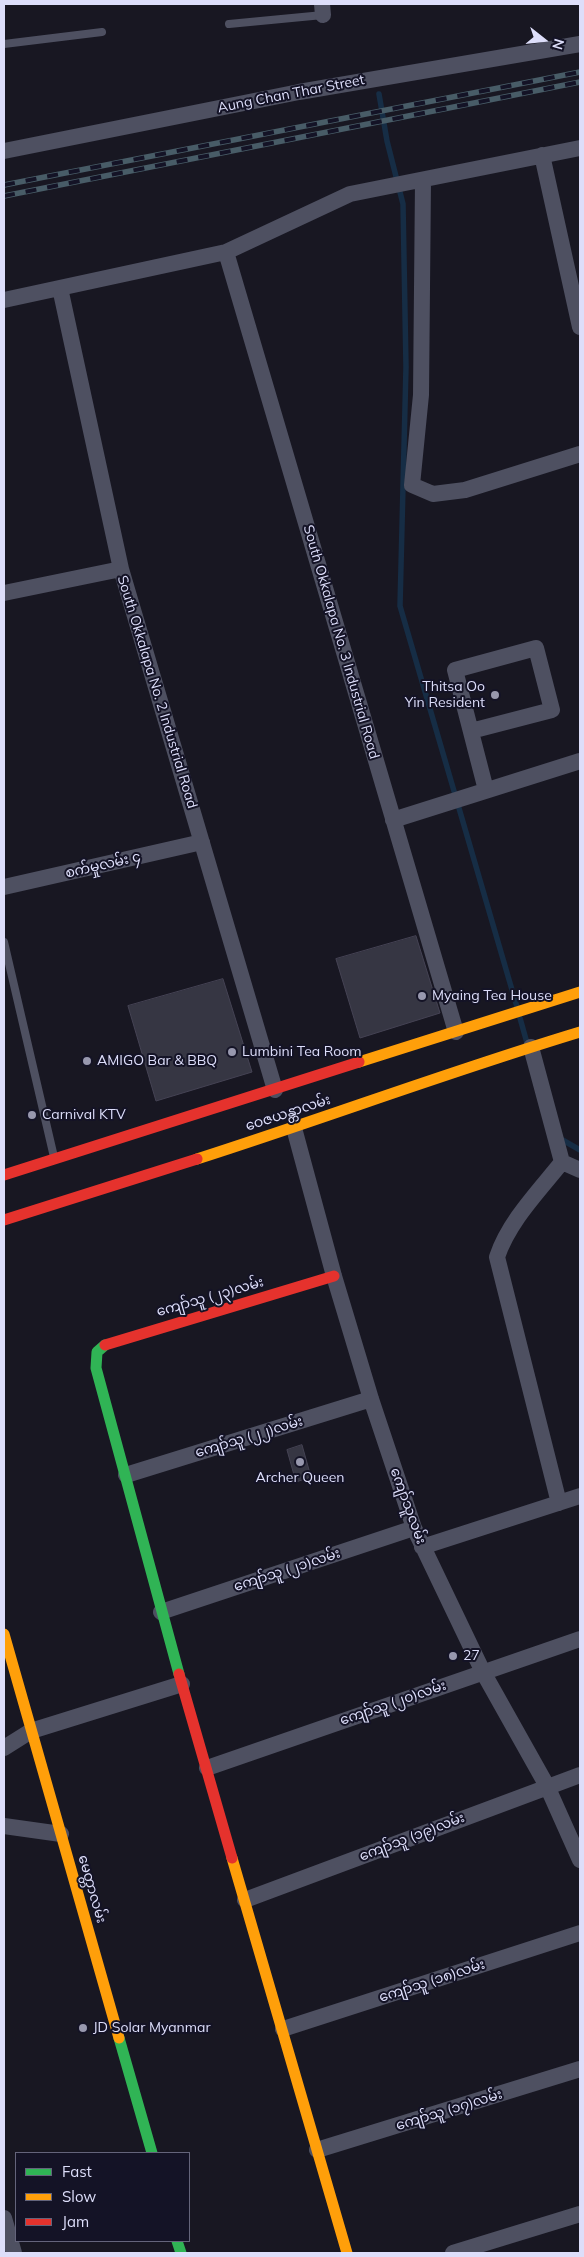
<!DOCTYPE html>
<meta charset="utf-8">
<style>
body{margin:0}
#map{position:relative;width:584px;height:2257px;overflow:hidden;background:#181722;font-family:Mulish,sans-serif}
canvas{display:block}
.frame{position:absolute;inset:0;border:5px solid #dddefa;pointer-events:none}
.legend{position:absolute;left:15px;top:2152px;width:175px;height:90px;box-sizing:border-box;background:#141326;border:1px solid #64647b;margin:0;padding:6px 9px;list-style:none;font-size:15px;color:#dddefa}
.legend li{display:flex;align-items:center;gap:10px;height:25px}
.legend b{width:25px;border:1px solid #64647b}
.north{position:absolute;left:519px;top:15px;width:50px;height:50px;-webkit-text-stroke:4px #141326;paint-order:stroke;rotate:106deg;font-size:14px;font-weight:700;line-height:20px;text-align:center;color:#dddefa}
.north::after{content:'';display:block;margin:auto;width:18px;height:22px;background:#dddefa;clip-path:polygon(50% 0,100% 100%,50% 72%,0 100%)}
</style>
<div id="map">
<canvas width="584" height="2257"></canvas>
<div class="frame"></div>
<ul class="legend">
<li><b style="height:6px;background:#30b455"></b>Fast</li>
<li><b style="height:6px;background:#ff9f0a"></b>Slow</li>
<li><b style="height:6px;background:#e5322d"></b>Jam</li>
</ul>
<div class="north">N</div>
</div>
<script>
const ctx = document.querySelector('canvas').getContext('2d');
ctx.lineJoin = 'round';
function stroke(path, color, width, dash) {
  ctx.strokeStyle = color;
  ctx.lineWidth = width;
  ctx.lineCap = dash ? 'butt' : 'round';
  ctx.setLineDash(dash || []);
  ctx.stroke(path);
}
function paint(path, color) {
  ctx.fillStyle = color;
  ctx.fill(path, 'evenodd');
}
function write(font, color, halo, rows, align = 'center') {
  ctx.font = font + ' Mulish,"Noto Sans Myanmar",sans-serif';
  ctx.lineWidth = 4;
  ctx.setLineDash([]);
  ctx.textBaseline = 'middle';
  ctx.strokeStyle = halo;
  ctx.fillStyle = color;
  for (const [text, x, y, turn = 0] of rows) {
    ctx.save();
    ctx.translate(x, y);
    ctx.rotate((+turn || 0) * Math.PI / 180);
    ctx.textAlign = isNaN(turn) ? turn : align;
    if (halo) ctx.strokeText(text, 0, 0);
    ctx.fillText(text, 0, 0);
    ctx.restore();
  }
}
stroke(new Path2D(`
 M379,94l8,47 16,63 3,163 -6,239 117,401
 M520,1018l7,25
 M559,1138l21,12`), '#162d45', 5.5);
const building = new Path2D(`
 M416,936l24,77 -80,25 -24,-79z
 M223,979l29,93 -96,29 -28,-95z
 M302,1445l9,32 -15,5 -9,-32z`);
paint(building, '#363643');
stroke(building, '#454354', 1);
stroke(new Path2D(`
 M229,24l94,-9
 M4,44l98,-12
 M4,942l50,215`), '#4e5061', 8);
stroke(new Path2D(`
 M322,4l1,11
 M4,151l295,-59 281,-48
 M542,155l38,172
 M423,181l-2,214 -9,90 21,9 32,-4 115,-36
 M226,252l230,780
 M60,288l61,281 154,521
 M4,300l222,-48 124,-58 230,-46
 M4,593l117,-24
 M471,731l81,-21 -16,-62 -81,22 31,120
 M393,820l187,-59
 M4,887l198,-45
 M531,1047l31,115c-23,29 -53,59 -65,95l62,246
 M294,1128l40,148 37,123 43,129 69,144 64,114 33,74
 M562,1162l18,8
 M126,1475l245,-76
 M422,1547l158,-51
 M161,1612l253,-84
 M4,1748l27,-17 151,-47
 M207,1768l373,-129
 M4,1826l57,8
 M245,1900l335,-125
 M283,2029l297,-96
 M317,2150l263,-81
 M4,2218l10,35
 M453,2253l127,-39`), '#4e5061', 16);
stroke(new Path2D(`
 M105,1345l-8,7 -1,16 83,306
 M119,2038l33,115
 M177,2241l4,12`), '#30b455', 11);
stroke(new Path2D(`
 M359,1062l221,-70
 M197,1159c128,-41 254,-88 383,-127
 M4,1634l115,404
 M232,1858l115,395`), '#ff9f0a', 11);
stroke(new Path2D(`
 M4,1175l355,-113
 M4,1220l193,-61
 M105,1345l229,-69
 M179,1674l53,184`), '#e5322d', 11);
const rail = new Path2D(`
 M4,185l576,-113
 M4,196l576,-114`);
stroke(rail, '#485c67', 5.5);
stroke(rail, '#141326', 4, [11]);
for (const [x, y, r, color] of [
 [495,695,5,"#9898ae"],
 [422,996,5,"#9898ae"],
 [232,1052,5,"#9898ae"],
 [87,1061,5,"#9898ae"],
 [32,1115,5,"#9898ae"],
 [300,1462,5,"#9898ae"],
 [453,1656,5,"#9898ae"],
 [83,2028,5,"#9898ae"]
]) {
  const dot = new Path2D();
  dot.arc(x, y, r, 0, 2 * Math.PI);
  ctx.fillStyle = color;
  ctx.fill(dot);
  stroke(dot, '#141326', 2);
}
write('14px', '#dddefa', '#141326', [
 ["Aung Chan Thar Street",291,94,-11],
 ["South Okkalapa No. 3 Industrial Road",341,642,74],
 ["South Okkalapa No. 2 Industrial Road",157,692,73],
 ["စက်မှုလမ်း ၄",103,865,-13],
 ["ဝေဇယန္တာလမ်း",288,1113,-18],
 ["ကျော်သူ (၂၃)လမ်း",210,1297,-16],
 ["ကျော်သူ (၂၂)လမ်း",249,1437,-17],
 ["ကျော်သူလမ်း",408,1506,70],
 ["ကျော်သူ (၂၁)လမ်း",287,1570,-18],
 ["ကျော်သူ (၂၀)လမ်း",393,1703,-19],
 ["ကျော်သူ (၁၉)လမ်း",412,1837,-21],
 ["မေတ္တာလမ်း",92,1889,74],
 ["ကျော်သူ (၁၈)လမ်း",432,1981,-18],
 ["ကျော်သူ (၁၇)လမ်း",449,2110,-17]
]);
write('14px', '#dddefa', '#141326', [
 ["Thitsa Oo",485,687,"right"],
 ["Yin Resident",485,703,"right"],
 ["Myaing Tea House",432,996],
 ["Lumbini Tea Room",242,1052],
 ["AMIGO Bar & BBQ",97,1061],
 ["Carnival KTV",42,1115],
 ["Archer Queen",300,1478,"center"],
 ["27",463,1656],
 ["JD Solar Myanmar",93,2028]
], 'left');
</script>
